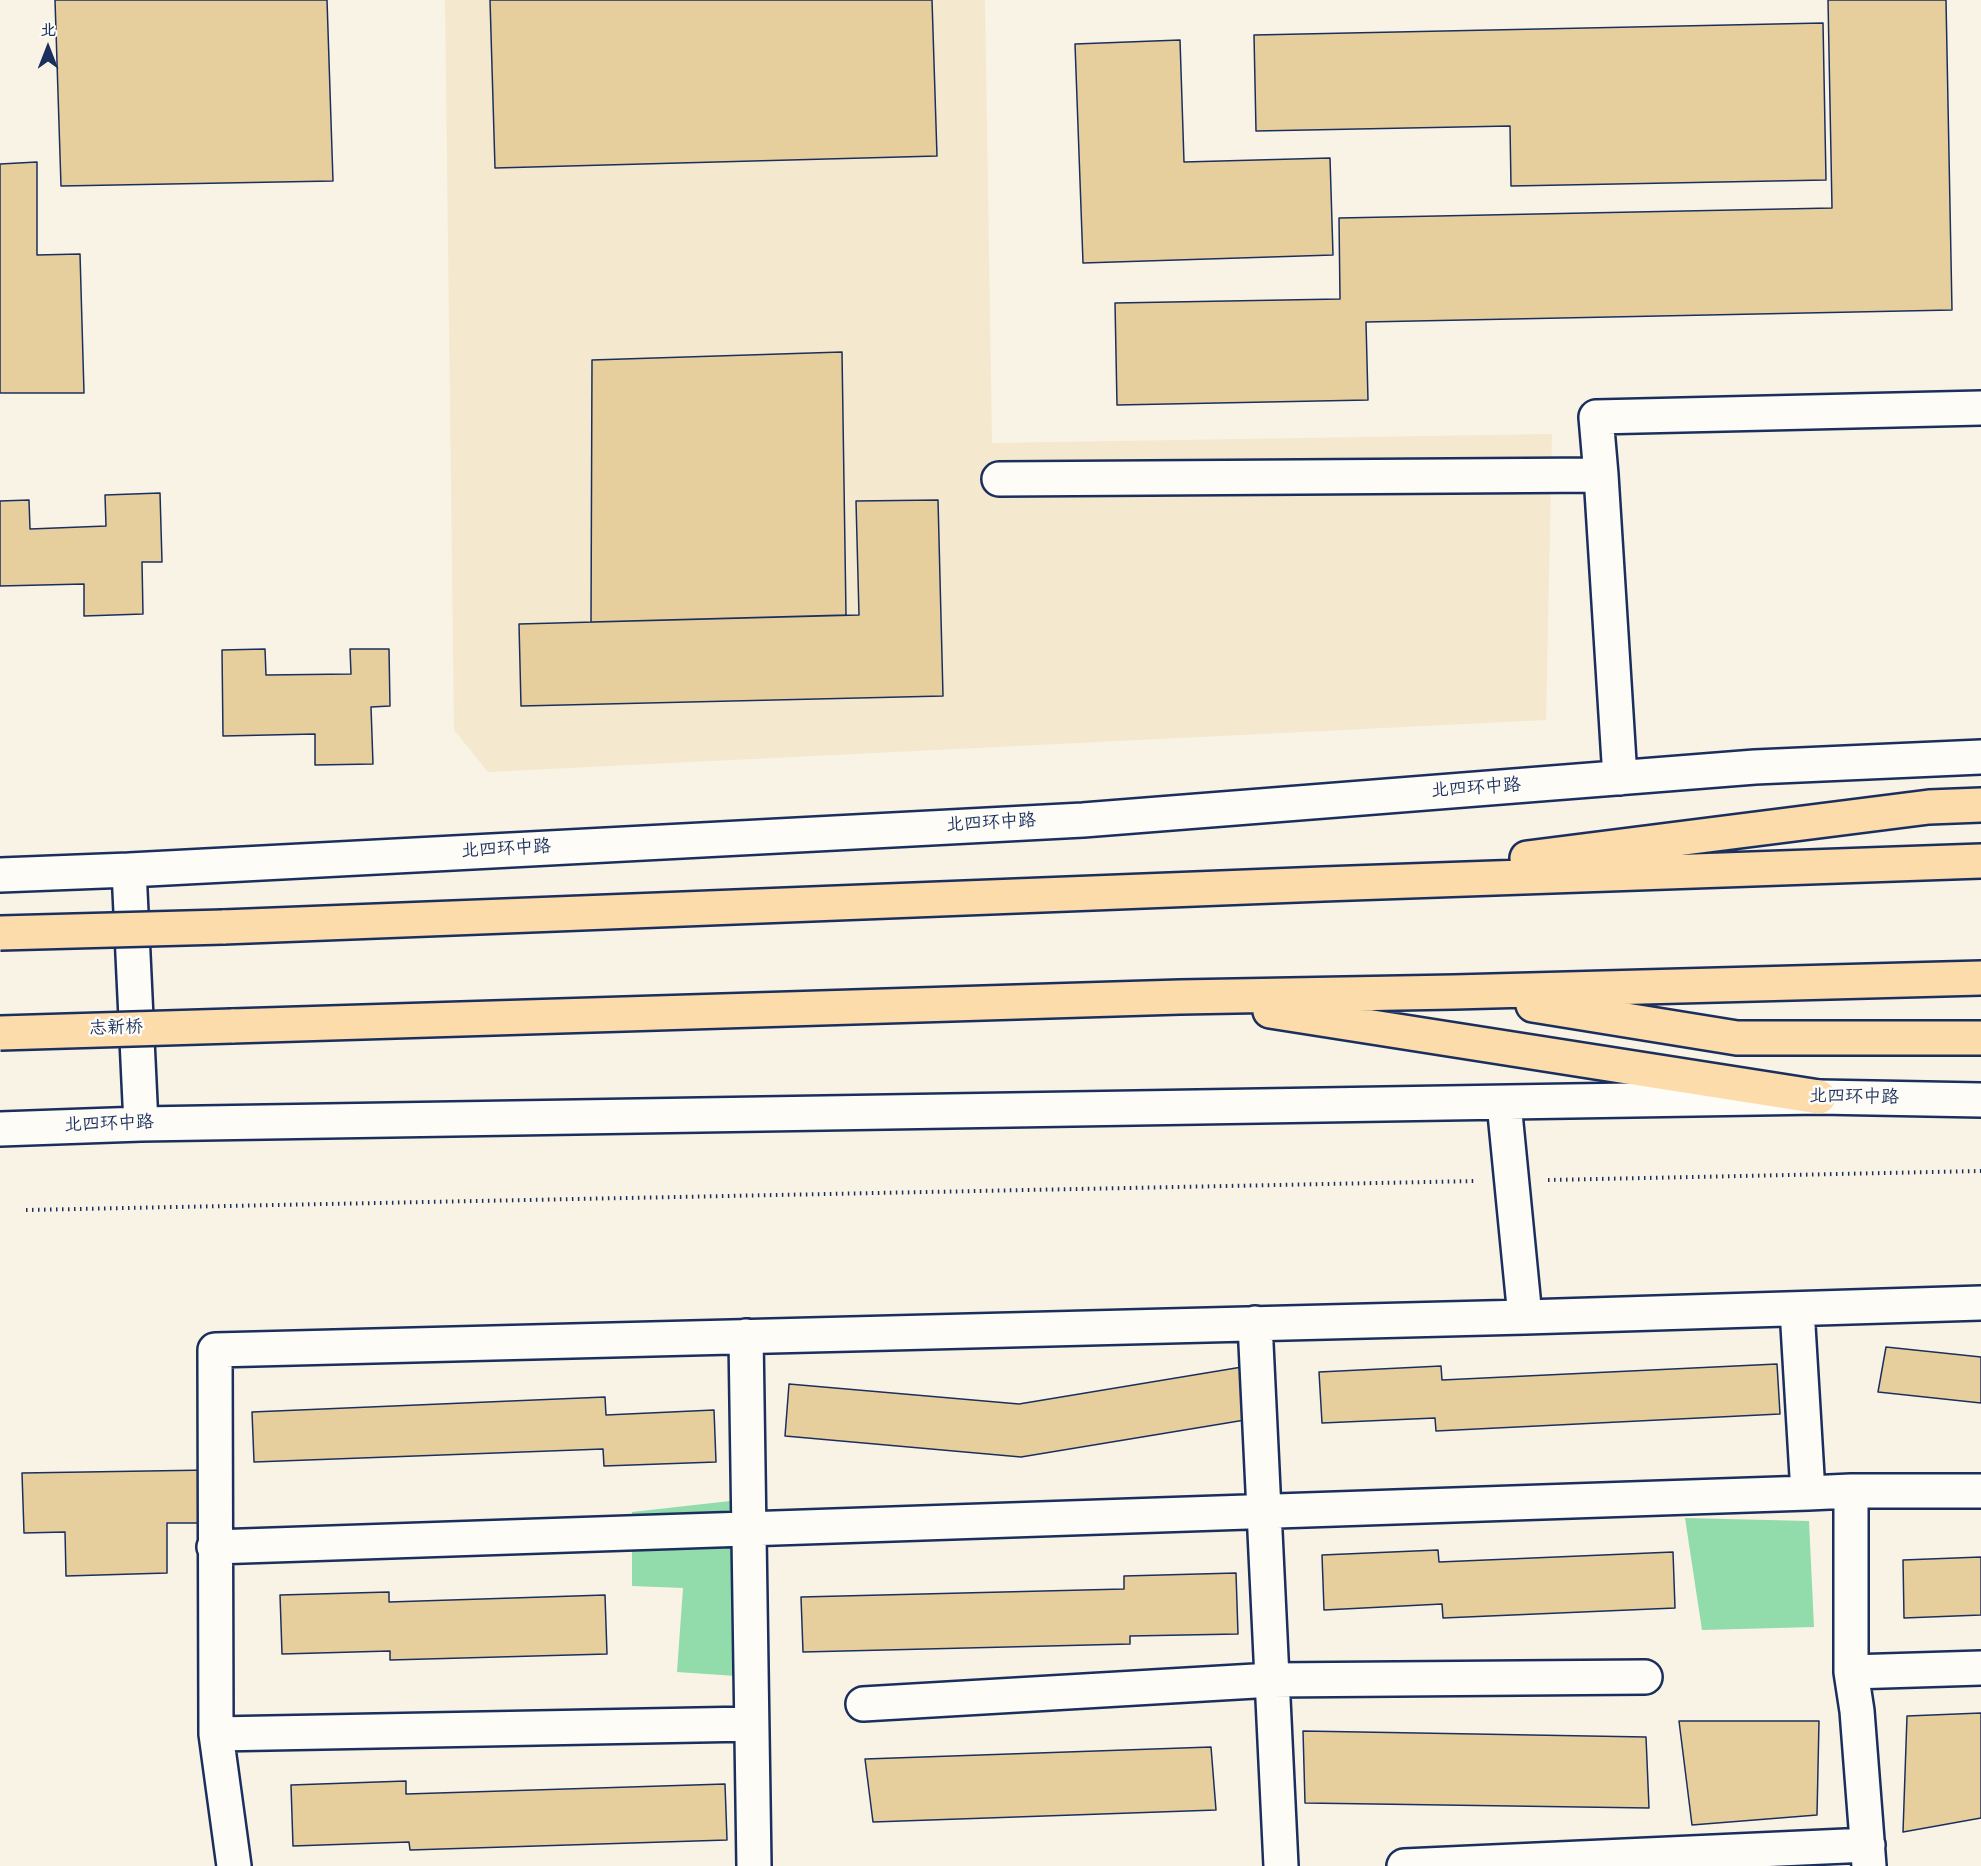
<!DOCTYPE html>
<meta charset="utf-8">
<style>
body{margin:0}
#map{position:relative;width:1981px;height:1866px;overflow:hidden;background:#f9f3e5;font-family:"Architects Daughter","LXGW WenKai TC",sans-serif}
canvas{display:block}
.north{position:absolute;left:18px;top:18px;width:60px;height:60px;-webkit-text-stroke:4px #fdfcf7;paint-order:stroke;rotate:0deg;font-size:16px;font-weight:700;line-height:24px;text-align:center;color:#1b2f5e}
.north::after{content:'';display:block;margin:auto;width:21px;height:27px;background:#1b2f5e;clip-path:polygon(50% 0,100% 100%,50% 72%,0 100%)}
</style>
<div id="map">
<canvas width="1981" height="1866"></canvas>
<div class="north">北</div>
</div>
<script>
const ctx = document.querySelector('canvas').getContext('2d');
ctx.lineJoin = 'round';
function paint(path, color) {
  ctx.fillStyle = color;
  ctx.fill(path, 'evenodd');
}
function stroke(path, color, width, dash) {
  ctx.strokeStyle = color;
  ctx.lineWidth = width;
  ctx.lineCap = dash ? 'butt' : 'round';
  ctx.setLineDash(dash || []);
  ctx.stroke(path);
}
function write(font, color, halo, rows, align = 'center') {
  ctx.font = font + ' "Architects Daughter","LXGW WenKai TC",sans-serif';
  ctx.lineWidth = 5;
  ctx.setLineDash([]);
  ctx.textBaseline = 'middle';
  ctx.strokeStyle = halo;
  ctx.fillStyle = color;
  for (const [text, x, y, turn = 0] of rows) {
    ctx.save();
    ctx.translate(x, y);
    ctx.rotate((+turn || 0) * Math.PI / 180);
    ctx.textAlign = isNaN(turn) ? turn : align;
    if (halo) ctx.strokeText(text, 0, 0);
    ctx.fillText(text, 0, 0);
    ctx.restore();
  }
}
paint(new Path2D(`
 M445,0h540l7,443 560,-9 -6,286 -1058,52 -34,-42z`), '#f4e8cf');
paint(new Path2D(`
 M748,1499l3,178 -74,-5 6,-84 -51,-2v-74z
 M1685,1518l124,3 5,106 -112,3z`), '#92dbab');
const building = new Path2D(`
 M55,0h272l6,181 -272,5z
 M490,0h442l5,156 -442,12z
 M1828,0h118l6,310 -586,12 2,78 -251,5 -2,-102 225,-4 -1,-81 493,-10z
 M1823,23l3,157 -315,6 -1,-60 -254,5 -2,-96z
 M1180,40l4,122 146,-4 3,97 -250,8 -8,-219z
 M37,162v93l43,-1 4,139h-84v-229z
 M842,352l4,263 -255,7 1,-262z
 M160,493l2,69h-20l1,52 -59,2v-32l-84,2v-85l29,-1 1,29 76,-3 -1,-31z
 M938,500l5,196 -422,10 -2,-82 340,-9 -3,-114z
 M265,649l1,26 85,-1 -1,-25h39l1,57 -19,1 2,57 -58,1v-31l-92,2 -1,-86z
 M1886,1347l95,10v46l-103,-11z
 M1777,1364l3,50 -344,17 -1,-13 -113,5 -3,-51 122,-6 1,14z
 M1242,1367l9,52 -230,38 -236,-21 4,-52 230,20z
 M605,1397l1,18 108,-5 2,52 -112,4 -1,-17 -349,13 -2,-50z
 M210,1470l1,53h-44v50l-101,3 -1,-44 -41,1 -2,-60z
 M1438,1550l1,12 234,-10 2,56 -232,10 -1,-14 -118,6 -2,-55z
 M1981,1557v58l-77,3 -1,-58z
 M1236,1573l2,61 -108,2v8l-327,8 -2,-55 323,-8v-13z
 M389,1592v10l216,-7 2,59 -217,6v-9l-108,3 -2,-59z
 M1981,1713v105l-78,14 4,-116z
 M1679,1721h140l-2,94 -125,10z
 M1303,1731l343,6 3,71 -344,-5z
 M1211,1747l5,63 -343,12 -8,-63z
 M406,1781v13l319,-10 2,56 -317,10 -1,-8 -116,4 -2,-61z`);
paint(building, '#e7cf9d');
stroke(building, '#1b2f5e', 1.5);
const minor = new Path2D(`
 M1601,475l19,303
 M999,479l602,-4 -5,-58 385,-9
 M129,870l12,254
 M0,875l129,-5 954,-50 672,-53 226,-10
 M1504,1103l21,214 456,-14
 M0,1129l141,-5 1678,-27 162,3
 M1797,1309l11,184 43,-2v181l6,39 12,155
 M1255,1323l26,543
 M746,1336l8,530
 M1851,1491h130
 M214,1547l1594,-54
 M1851,1672l130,-4
 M863,1704l409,-24 373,-3
 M216,1734l535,-10
 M234,1866l-18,-132 -1,-384 1310,-33
 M1404,1866l464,-21`);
const highway = new Path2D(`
 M1527,858l402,-51 52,-2
 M223,927l1100,-43 658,-23
 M1533,1005l204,33h244
 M1270,1011l549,86
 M232,1026l948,-29 274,-5 527,-14`);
stroke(minor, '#1b2f5e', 38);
stroke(highway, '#1b2f5e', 38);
stroke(new Path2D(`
 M1548,1180l433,-9
 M26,1210l1451,-29`), '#1b2f5e', 4, [1.5, 4.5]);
stroke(minor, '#fdfcf7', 33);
stroke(highway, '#fddcac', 33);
const highwayBridge = new Path2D(`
 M0,933l223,-6
 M0,1033l232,-7`);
stroke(highwayBridge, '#1b2f5e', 38, []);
stroke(highwayBridge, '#fddcac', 33);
write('18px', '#1b2f5e', '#fdfcf7', [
 ["北四环中路",1476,789,-4],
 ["北四环中路",991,824,-3],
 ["北四环中路",506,850,-3],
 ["志新桥",116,1029,-2],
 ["北四环中路",1854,1098,1],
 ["北四环中路",109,1125,-2]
]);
</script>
